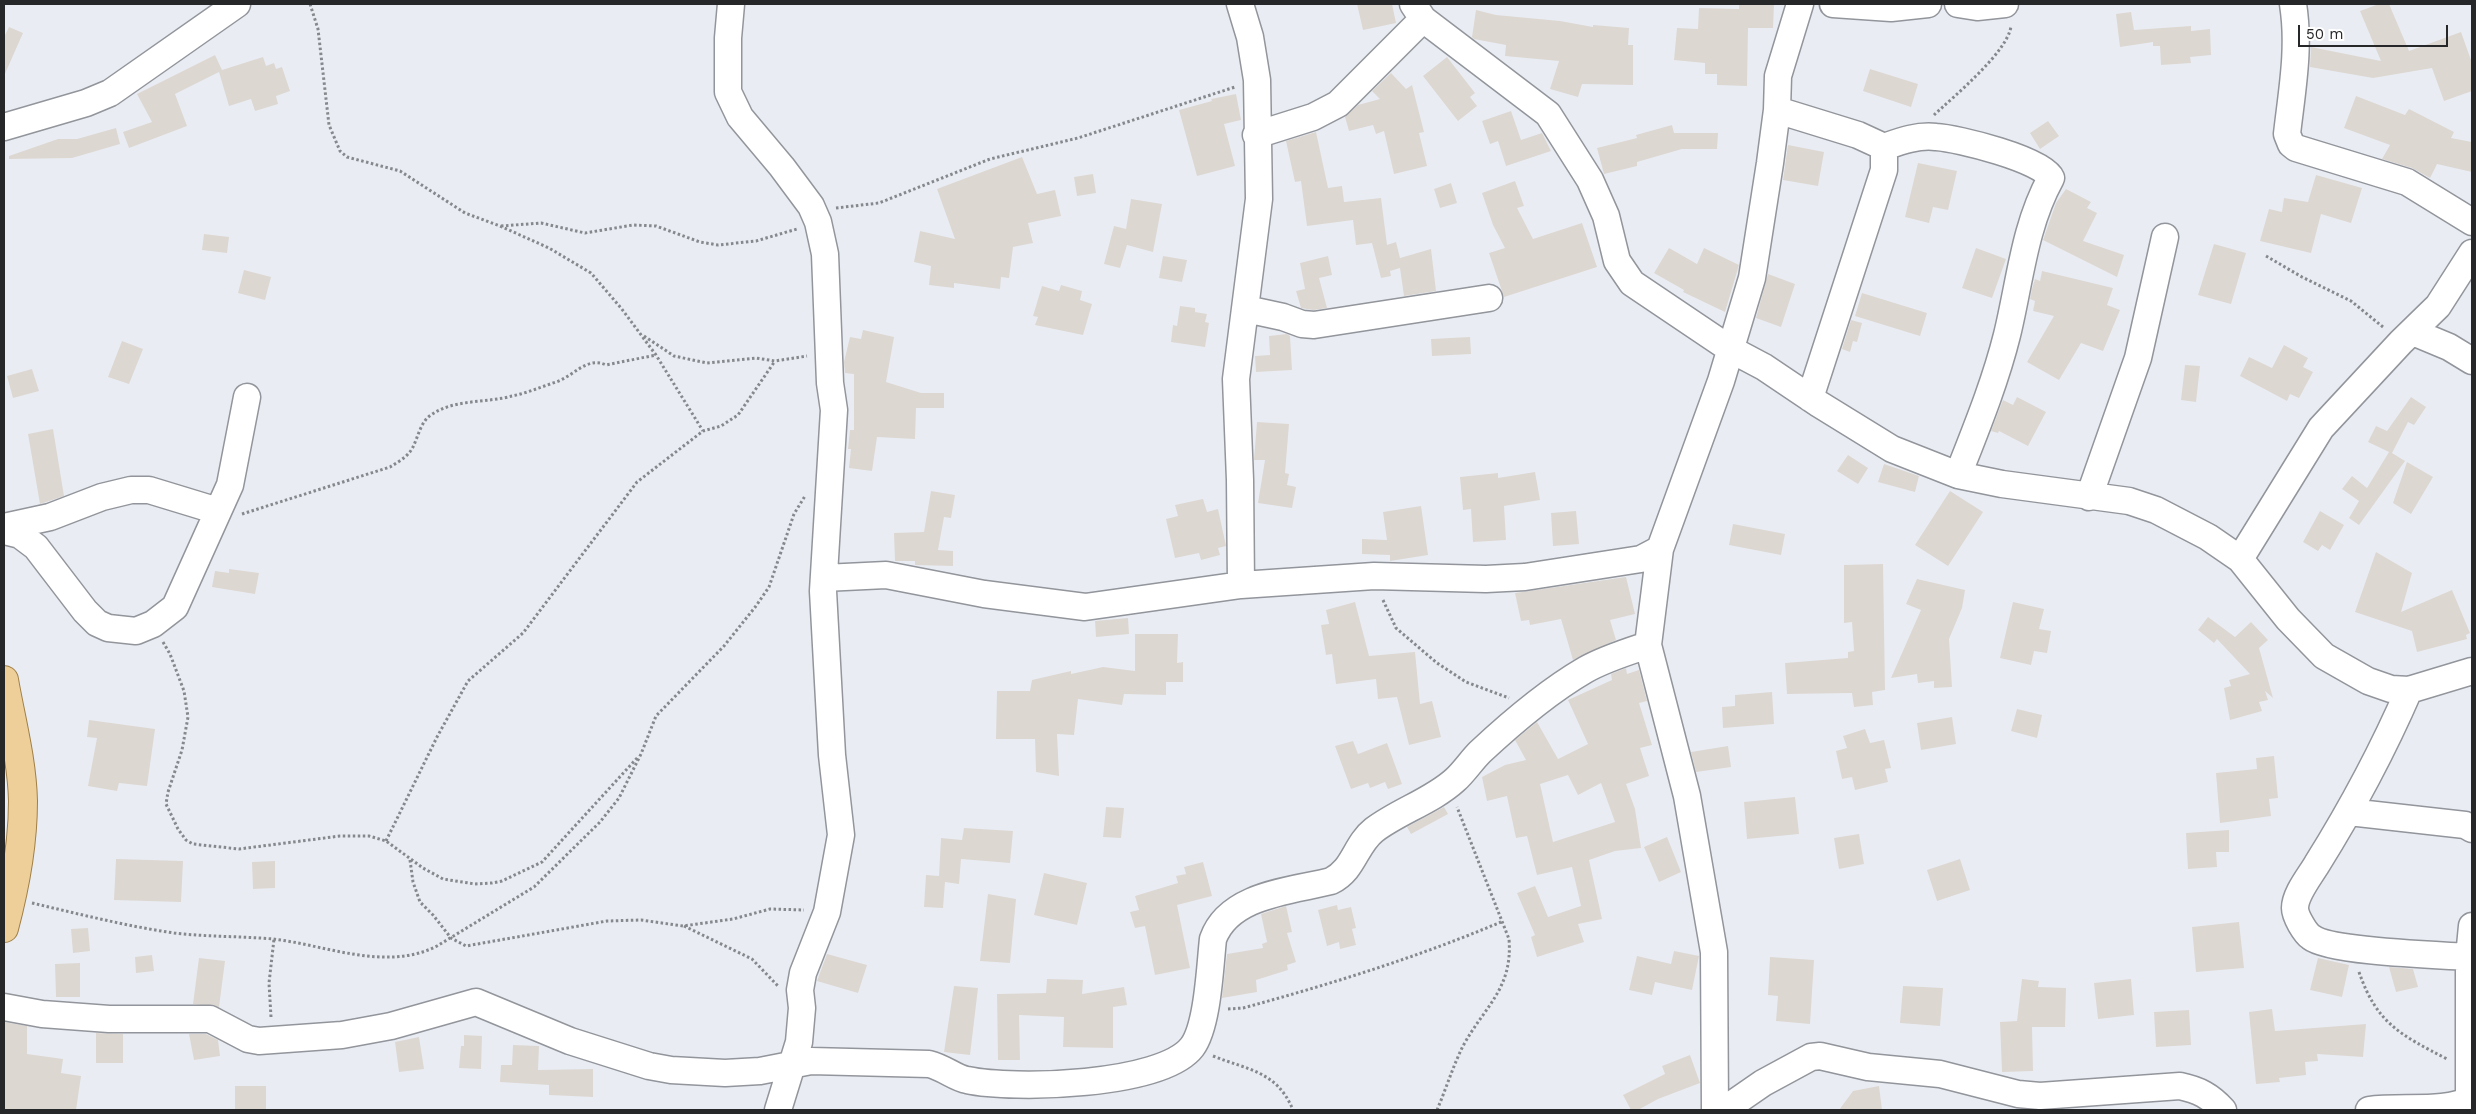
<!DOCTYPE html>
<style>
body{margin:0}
#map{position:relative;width:2476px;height:1114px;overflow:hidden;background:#e9edf3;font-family:"Work Sans",sans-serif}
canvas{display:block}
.frame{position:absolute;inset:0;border:5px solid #252729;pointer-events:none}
.scale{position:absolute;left:2298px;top:25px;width:150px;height:22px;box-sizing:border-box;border:2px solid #252729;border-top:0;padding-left:6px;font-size:15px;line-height:18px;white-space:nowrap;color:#252729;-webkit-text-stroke:4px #fff;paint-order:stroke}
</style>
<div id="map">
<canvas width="2476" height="1114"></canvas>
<div class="frame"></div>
<div class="scale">50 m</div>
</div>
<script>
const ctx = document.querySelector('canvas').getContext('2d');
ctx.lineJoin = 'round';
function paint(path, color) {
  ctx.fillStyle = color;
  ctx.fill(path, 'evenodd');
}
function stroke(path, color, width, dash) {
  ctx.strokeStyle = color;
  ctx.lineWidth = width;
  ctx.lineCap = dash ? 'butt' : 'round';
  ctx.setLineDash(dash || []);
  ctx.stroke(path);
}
paint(new Path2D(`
 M1357,4h35l4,19 -33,7z
 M1739,4h35l-1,24h-25l-1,58 -30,-1v-11h-12v-11l-31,-3 3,-32 21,1 1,-21 40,1z
 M2379,4h10l20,47 52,-19 11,31v28l-28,10 -12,-33 -59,10 -63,-11 1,-20 70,14 -21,-50z
 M1476,10l20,5 64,6 33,6v-2l36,3 -1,17h5v40l-51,-1 -4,13 -28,-8 9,-28 -54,-5 1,-11 -32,-6 -2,-2z
 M2131,12l3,18 57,-4v5l19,-2 1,26 -21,2 1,6 -30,2 -1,-19h-7v-4l-33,5 -4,-33z
 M9,27l14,6 -19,43v-39z
 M215,55l7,15 41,-13 3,9 8,-3 2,6 6,-2 8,24 -14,5 2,8 -23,7 -4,-12 -22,7 -10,-34 -44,22 12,32 -58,22 -6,-16 29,-10 -15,-28z
 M1447,57l28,36 -5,4 7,9 -19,15 -35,-45z
 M1870,69l48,15 -7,23 -48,-16z
 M1391,73l15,16 6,-4 12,47 -5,1 8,33 -33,8 -10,-43 -8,3 -3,-9 -24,6 -4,-14 13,-12 22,-6 -8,-8z
 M1236,94l5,26 -17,4 11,42 -38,10 -18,-66 33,-9 -1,-2z
 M2356,96l49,19 4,-6 45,23 -3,6 21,4v30l-35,-8 -7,14 -18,-10 -30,-9 8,-14 -46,-17z
 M1511,111l10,29 21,-7 9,18 -45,15 -8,-25 -8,3 -8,-23z
 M2048,121l11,15 -19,13 -10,-16z
 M1672,125l2,8h44l-1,16h-35l-45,13v4l-33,8 -7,-26 40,-10 -1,-3z
 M116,128l4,16 -48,14 -63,1v-3l49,-17h19z
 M1316,132l12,56 14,-2 2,16 37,-4 6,47 9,-3 4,16 31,-9 5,42 -32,5 -4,-28 -10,3 1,5 -10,2 -9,-35 -16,2 -3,-25 -46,6 -6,-45 -6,1 -9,-41z
 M1788,145l36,7 -6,34 -35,-6z
 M1022,157l15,37 18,-4 6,26 -33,7 5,20 -20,4 -4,31 -8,-1 -1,12 -46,-6v5l-25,-3 2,-19 -17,-4 6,-31 35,8 -18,-50z
 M1918,163l39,8 -9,39 -15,-3 -4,16 -24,-6z
 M1093,174l3,19 -19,3 -3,-19z
 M2316,175l46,13 -11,35 -30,-9 -10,39 -51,-12 9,-32 13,3 2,-14 24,4z
 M1515,181l9,25 -7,2 16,31 49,-16 15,44 -93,30 -15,-44 16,-5 -12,-23 -11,-32z
 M1451,183l6,20 -17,5 -6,-19z
 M2066,189l25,13 -4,6 10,5 -14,28 41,14 -7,22 -74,-37 13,-37z
 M1131,199l31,5 -9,48 -26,-7 -7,23 -16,-4 10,-38 12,3z
 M204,234l25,3 -2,16 -25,-3z
 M2214,244l32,9 -15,51 -33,-9z
 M1669,248l28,16 7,-16 35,17 -14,47 -42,-20 1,-2 -30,-17z
 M1976,248l30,11 -14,39 -30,-10z
 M1163,256l24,4 -5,22 -23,-4z
 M1328,256l4,19 -13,3 8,30 -14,2 -12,-2 -5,-17 9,-2 -5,-26z
 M244,270l27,7 -6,23 -27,-7z
 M2042,271l71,17 -6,17 13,5 -17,41 -22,-8 -22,37 -32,-18 27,-46 -21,-5 2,-10 -5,-2 2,-10 3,-10 5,2z
 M1768,274l27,10 -14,43 -25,-9z
 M1061,285l21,6 -2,9 12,4 -9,31 -48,-10 3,-8 -5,-1 9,-30 17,5z
 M1862,293l65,20 -7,23 -65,-20z
 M1180,306l15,2v4l12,2 -2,8 4,1 -4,24 -34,-5 2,-17 4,1z
 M1851,320l11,3 -5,19 -4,-1 -3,11 -8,-3z
 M863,330l31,7 -8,45 35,11h23v15h-28l-1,31 -38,-2 -5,34 -23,-3 2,-19h-3l2,-19h4v-56l-9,-1 -1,-11 6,-25 11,2z
 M1287,334l3,2 2,34 -36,2 -1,-16 15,-1 -1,-19z
 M1470,337l1,17 -39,2 -1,-17z
 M122,341l21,8 -14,35 -21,-7z
 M2284,345l24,13 -5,9 10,5 -14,26 -9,-4 -3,7 -47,-25 9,-19 23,11z
 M2185,365l15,1 -4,36 -15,-2z
 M32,369l7,22 -26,7 -6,-22z
 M2017,397l29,15 -18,34 -29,-15 -1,2 -7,-2 12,-31 10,5z
 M2411,397l15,10 -12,18 -6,-3 -16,31 13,8 -46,64 -10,-7 10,-17 -17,-12 10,-13 15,12 22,-36 -21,-10 8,-16 11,5z
 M1257,422l32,2 -4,49 4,1 -2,11 9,2 -4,21 -34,-5 7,-43h-11z
 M53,429l11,67 -24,8 -12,-70z
 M1848,455l20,13 -10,16 -21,-13z
 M2407,462l26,15 -22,37 -18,-11z
 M1884,464l35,12 -4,16 -37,-10z
 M1535,472l5,28 -36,6 2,34 -33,2 -2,-33 -8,1 -3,-33 38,-4v5z
 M931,491l24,4 -4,23 -7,-1 -6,33 15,1v15l-38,-1v-4h-20l-1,-28 30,-1z
 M1950,491l33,21 -35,54 -33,-21z
 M1203,499l4,13 11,-3 8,37 -8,2 2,7 -19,5 -2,-7 -24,5 -9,-39 12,-3 -3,-11z
 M1421,506l7,49 -38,6v-6l-28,-1v-15l25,1 -4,-28z
 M1576,511l3,33 -26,2 -2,-33z
 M2320,511l24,14 -14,25 -8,-5 -4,6 -15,-9z
 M1733,524l52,10 -4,21 -52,-10z
 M2376,552l36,21 -11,39 51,-22 18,43 -4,2 1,4 -50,13 -5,-21 -57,-19z
 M1883,564l2,126 -13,2 1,13 -19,2 -2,-14 -65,1 -2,-31 63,-5v-6l6,-1 -2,-29 -8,1v-58z
 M229,569l30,4 -4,21 -43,-7 3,-16 14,2z
 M1626,577l9,37 -25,6 6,20 -43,20 -12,-41 -31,6 -1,-5 -8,1 -6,-28z
 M1917,579l48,11 -3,18 -13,31 3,48 -18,1v-7l-16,2 -1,-9 -26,4 30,-68 -15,-6z
 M1355,602l14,54 46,-4 5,52 12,-3 9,36 -32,8 -12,-48 -19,2 -2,-20 -40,5 -4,-30 -6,1 -5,-30 8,-1 -3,-14z
 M2013,602l31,7 -5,20 12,2 -4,22 -13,-2 -3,14 -31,-7z
 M2208,617l27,20 16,-15 17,18 -9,8 14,50 -8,-7 3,9 -9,2 3,9 -32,9 -6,-32 7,-2 -2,-6 21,-6 -33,-35 -3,4 -16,-13z
 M1128,618l1,16 -33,3 -1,-16z
 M1135,634h43l-1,29 6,-1v20h-17v13l-42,-1 -2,11 -44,-6 -4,36 -17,-1 2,42 -23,-4 -1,-33h-39l1,-48h33l2,-11 39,-9v3l32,-7 32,4z
 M1626,668l1,6 12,-4 8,31 -8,2 13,42 -12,3 9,28 -23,8 9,25 6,39 -26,3 -26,9 13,59 -24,5 6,18 -47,15 -6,-20 4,-2 -18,-42 18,-7 13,31 33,-11 -9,-39 -35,8 -10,-39 -11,2 -9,-42 -20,5 -5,-24 23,-12 21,-5 -11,-20 22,-18 21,37 30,-15 -20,-44 44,-20 -1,-6zM1568,775l10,20 23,-12 14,39 -62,20 -13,-58z
 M1772,692l2,32 -51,4 -1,-21 13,-1v-11z
 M2017,709l25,6 -5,23 -26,-7z
 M1952,717l4,27 -35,6 -4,-27z
 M89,720l66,9 -8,57 -28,-3 -2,8 -29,-5 9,-48 -10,-1z
 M1865,729l5,14 14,-3 7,28 -6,1 3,13 -33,8 -3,-13 -10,2 -6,-28 11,-3 -4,-12z
 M1353,741l5,13 29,-11 15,41 -14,5 -3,-7 -15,6 -2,-5 -17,6 -16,-43z
 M1728,746l3,21 -35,5 -5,-20z
 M2274,756l4,42 -9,1 2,17 -51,7 -4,-50 41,-4 -1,-11z
 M1795,797l4,37 -52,5 -3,-37z
 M1106,807l18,1 -3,30 -18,-1z
 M1444,807l4,7 -37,20 -4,-7z
 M964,828l49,3 -3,32 -49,-4 -2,25 -14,-2 -2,26 -19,-1 2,-32 13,1 2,-38 21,2z
 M2229,830v22h-13l1,15 -29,2 -2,-36z
 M1859,834l5,30 -25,5 -5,-31z
 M1667,837l14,35 -22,10 -15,-35z
 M116,859l67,2 -2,41 -67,-2z
 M1960,859l10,31 -33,11 -10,-31z
 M275,861v27l-22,1 -1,-27z
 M1203,862l9,34 -35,9 13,63 -35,7 -10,-49 -10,2 -5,-16 9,-2 -4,-14 43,-13 -2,-7 10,-2 -2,-7z
 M1044,873l43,10 -10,42 -43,-10z
 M988,894l28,5 -6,64 -30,-2z
 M1337,905l1,5 13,-3 5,21 -4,1 4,16 -16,4 -1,-7 -12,4 -9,-36z
 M1286,906l6,26 -5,1 9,29 -9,3 1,5 -32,10 1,12 -35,6 5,-44 36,-6 -1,-4 5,-2 -6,-28z
 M2239,922l5,46 -48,4 -4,-45z
 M88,928l2,23 -17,2 -2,-24z
 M1674,951l25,5 -7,34 -37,-8 -3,13 -23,-5 8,-34 34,8z
 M827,954l40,11 -9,28 -41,-12z
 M152,955l2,16 -18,2 -1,-16z
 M1770,957l44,3 -4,64 -34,-3 2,-25 -10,-1z
 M199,958l26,3 -6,46 -26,-3z
 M2318,958l31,7 -7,32 -32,-7z
 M80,963v34h-24l-1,-33z
 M2389,967l24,2 5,18 -22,5z
 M1047,979l36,1 -1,14 42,-7 3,18 -14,2v41l-50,-1 1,-30 -45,-2 1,45h-22l-1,-66 49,-1z
 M2022,979l17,2 -1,6 28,1 -1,39h-33l1,44 -31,1 -2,-50 17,-1z
 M2131,979l3,36 -36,4 -4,-36z
 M954,986l24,2 -8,67 -26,-3z
 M1903,986l40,2 -3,38 -40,-3z
 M2272,1009l3,22 91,-7 -3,33 -46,-3 1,7 -13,1 1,13 -27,3 1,4 -24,2 -7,-72z
 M2189,1010l2,35 -35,2 -2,-35z
 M4,1022l23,4v28l36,5 -2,14 20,3 -5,34h-72z
 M96,1033l27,1v29h-27z
 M189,1034h17l12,6 2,16 -26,4z
 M464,1035l18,1 -1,33 -22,-1 2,-22h3z
 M419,1037l5,32 -25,3 -4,-30z
 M513,1045l26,1 -1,24 55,-1v28l-44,-2v-10l-49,-3 1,-17h11z
 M1690,1055l10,28 -42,16 -20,11h-7l-8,-15 42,-21 -3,-8z
 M235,1086h31v24h-31z
 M1879,1086l3,24h-43l14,-19z`), '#ddd7d2');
const minor = new Path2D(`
 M731,4l-3,34v54l12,25 42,50 29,39 7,16 7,32 5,129 4,27 -11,181 9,164 9,80 -14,77 -24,61 -3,17 2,18 -3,34 -21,68
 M1240,4l10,33 7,43 2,119 -23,180 4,101 1,105
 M1413,4l10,15 125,95 42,66 16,36 11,45 15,22 98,66 34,18 55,37 73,45 66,26 44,9 127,17 27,9 52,27 32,22 48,60 36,37 44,25 23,8 18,1 63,-19
 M1833,4l58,4 37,-4
 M1958,4l19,3 28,-3
 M2293,4c7,44 -1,86 -6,130l4,10 5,4 111,34 65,40
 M1777,110l81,25 26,12v23l-74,228
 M4,127l82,-24 24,-10 127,-89
 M1256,135l57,-18 25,-13 85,-85
 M1884,147c17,-6 33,-12 52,-10 21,1 108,23 115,41 -27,49 -31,104 -44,157 -12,48 -31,94 -49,140
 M1246,309l37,8 19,7 12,1 175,-27
 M2413,332l36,15 23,14
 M2089,497l49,-139 27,-121
 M4,527l46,-10 52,-20 29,-7h18l69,21
 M4,531l16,4 16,12 49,64 12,12 11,5 28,3 17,-7 22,-17 55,-122 17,-88
 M2240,559l81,-131 80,-86 37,-36 34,-53
 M824,578l62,-3 98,19 101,13 156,-22 133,-9 112,3 39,-2 116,-18 19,-10
 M2409,690c-26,60 -57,118 -92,174 -7,12 -22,30 -22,44 0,8 10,25 16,29 19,15 129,18 158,20
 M2349,812l116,13 7,4
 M4,1007l38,7 67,5h101l38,20 11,2 83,-6 49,-9 85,-24 94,39 79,25 22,4 54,3 35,-2 51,-10 118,3c16,4 26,14 38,16 46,10 195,6 225,-33 16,-21 18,-82 21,-108 16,-45 79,-48 118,-58 23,-11 24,-36 43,-51 25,-19 58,-29 81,-50 9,-8 16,-19 25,-28 30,-28 69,-61 105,-82 19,-11 42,-18 63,-25
 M2469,1101v-144l3,-31
 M1715,1110l-1,-158 -27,-156 -39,-151 12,-96 61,-168 31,-103 18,-115 7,-53 1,-34 22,-72
 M1724,1110l39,-27 48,-26 9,-1 48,11 72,7 78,20 22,2 140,-10c19,4 30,10 43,24
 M2369,1110c32,-5 77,4 103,-12`);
const major = new Path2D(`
 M4,680c7,40 18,80 19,121 0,42 -8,86 -19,127`);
stroke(minor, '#92959b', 29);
stroke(major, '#a07f47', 30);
stroke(new Path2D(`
 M310,4l8,25 11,96 11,26 7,6 53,14 65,42 35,13 49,22 42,25 30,35 35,47 47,76
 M1934,115c19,-18 74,-63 77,-89
 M836,208l43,-5 111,-44 88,-21 157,-51
 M501,226l40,-3 44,10 48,-8 23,1 44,16 18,3 38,-4 41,-12
 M2266,256l36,21 49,24 32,26
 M644,336l30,20 33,7 49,-5 19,3 32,-5
 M242,514l148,-47c8,-5 18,-10 23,-20 5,-10 8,-26 18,-32 22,-16 56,-12 81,-19 15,-3 29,-9 44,-14 18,-6 31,-26 50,-17l50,-10
 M1383,600l13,28 41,35 29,19 43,16
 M163,642l7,12 14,37 4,26 -6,33 -14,42 -2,12 12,25 8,11 7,4 46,5 101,-13h29l17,5 37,27 20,11 32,5 17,-1 10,-2 40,-19 96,-105
 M386,841l51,-104 31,-56 55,-48 114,-151 66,-51 18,-5 17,-11 37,-54
 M410,860l3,22 7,20 13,13 18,23 15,8 141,-25 34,-1 42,6 50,-7 37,-10 34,1
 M32,903c47,11 94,23 142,30 33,4 66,3 99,6 53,6 113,33 164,7l97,-59 66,-65 19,-24 22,-44 15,-38 68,-70 32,-40 13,-19 25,-73 11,-18
 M684,926l68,33 26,27
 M2359,972c18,52 42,63 88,87
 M1228,1009l15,-1c88,-24 175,-51 258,-86
 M271,1017l-2,-34 5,-44
 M1213,1056c35,14 64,15 80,54
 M1437,1110c9,-21 16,-44 26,-64 21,-39 50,-57 46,-107l-52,-132`), '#85888c', 3, [2.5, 2.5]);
stroke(minor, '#fff', 26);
stroke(major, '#eecf9a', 28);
</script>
